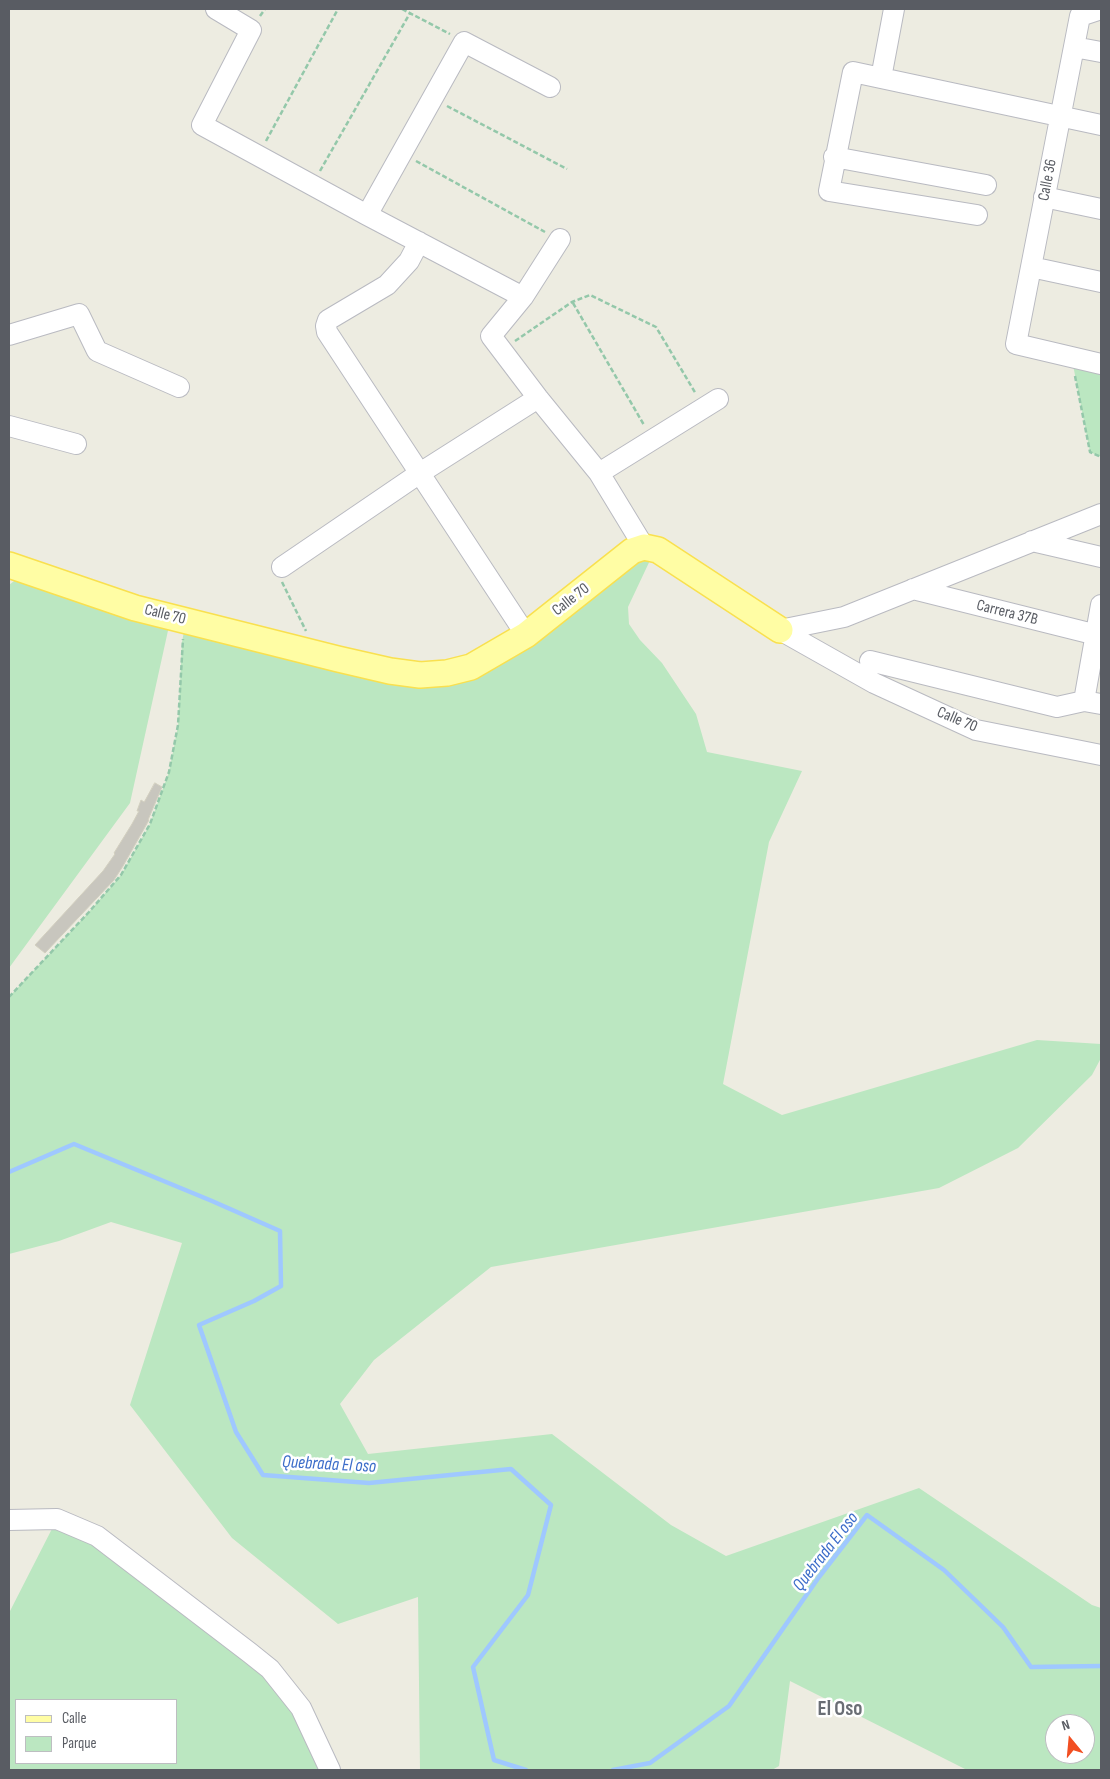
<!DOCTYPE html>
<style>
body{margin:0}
#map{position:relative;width:1110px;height:1779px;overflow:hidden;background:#edece1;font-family:"Sofia Sans Condensed",sans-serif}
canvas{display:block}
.frame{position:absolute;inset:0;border:10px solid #595c63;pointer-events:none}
.legend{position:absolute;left:15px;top:1699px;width:162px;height:65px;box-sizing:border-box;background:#fff;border:1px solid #bdbec1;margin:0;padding:6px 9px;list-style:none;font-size:15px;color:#595c63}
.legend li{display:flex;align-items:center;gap:10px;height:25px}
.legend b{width:25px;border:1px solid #bdbec1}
.north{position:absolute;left:1045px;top:1714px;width:50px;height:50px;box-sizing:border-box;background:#fff;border:1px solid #bdbec1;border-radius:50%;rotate:343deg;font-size:14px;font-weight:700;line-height:20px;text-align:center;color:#595c63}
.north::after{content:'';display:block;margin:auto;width:18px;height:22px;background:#f24f22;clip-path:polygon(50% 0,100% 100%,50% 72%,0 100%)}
</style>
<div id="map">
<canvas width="1110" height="1779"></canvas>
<div class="frame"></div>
<ul class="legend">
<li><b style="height:6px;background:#fffda4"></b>Calle</li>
<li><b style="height:14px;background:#bbe7c1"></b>Parque</li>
</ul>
<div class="north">N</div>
</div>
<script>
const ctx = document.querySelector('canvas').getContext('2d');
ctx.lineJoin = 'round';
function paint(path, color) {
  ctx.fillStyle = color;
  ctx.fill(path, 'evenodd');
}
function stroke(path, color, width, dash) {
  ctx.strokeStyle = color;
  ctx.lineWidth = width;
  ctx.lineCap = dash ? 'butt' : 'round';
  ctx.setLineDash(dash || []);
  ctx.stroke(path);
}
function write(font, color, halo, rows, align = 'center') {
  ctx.font = font + ' "Sofia Sans Condensed",sans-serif';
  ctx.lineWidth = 5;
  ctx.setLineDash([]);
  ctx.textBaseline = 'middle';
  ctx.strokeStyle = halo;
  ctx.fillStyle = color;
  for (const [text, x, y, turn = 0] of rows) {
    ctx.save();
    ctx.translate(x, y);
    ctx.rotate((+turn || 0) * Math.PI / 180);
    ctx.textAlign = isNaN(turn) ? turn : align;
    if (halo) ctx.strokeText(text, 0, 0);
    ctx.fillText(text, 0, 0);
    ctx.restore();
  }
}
paint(new Path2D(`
 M1070,357l31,7v93l-11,-5 -16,-82z
 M653,554l-25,53 1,17 11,16 22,23 34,51 11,38 95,19 -33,71 -46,242 59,31 255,-75 64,4v14l-9,17 -74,73 -79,40 -448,79 -117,93 -34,44 28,50 184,-20 119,91 55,31 193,-68 173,117 9,3v162h-134l-177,-89 -11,85 -7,4h-352l-2,-173 -80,27 -106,-86 -102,-133 52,-162 -71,-21 -52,19 -50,13v-257l80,-85 32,-37 29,-51 19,-52 9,-46 4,-84 4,-21 -15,-4 -41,186 -121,165v-383l18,-14 420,102 145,-90zM1055,1724h30v30h-30z
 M57,1519l69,40 175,149 29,62h-321v-157zM16,1700h160v63h-160z`), '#bbe7c1');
stroke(new Path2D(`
 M9,1172l65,-28 138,57 68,30 1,55 -27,15 -55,24 37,107 27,43 106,8 142,-14 40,36 -23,90 -55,72 21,93 32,10
 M613,1770l37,-7 79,-57 90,-129 48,-62 77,55 59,57 28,40 70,-1`), '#9fc8ff', 4.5);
const building = new Path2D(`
 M155,783l7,4 -14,33h1l-26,46 -9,14 -69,73 -10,-8 68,-74 12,-17 -1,-1 18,-29 7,-13h-2l4,-11 3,2z`);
paint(building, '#c8c6be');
stroke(building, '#d2cfbf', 1);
const minor = new Path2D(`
 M216,9l35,21 -49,95 165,90 156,82
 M1101,9l-21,7 -64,328 85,20
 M1074,47l27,5
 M881,78l13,-69
 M834,157l152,28
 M1044,197l57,12
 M367,215l97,-173 86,45
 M977,215l-148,-24 24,-119 248,53
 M560,239l-37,58 -32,39 47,62 61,75 45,74
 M419,242l-10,19 -22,24 -59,35 -2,6 1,6 199,303
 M1031,267l70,15
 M9,335l70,-21 18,37 82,36
 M9,426l67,18
 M599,473l119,-74
 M1032,541l69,16
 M282,567l138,-94 118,-75
 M913,589l188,47
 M780,630l94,53 102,47 125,25
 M780,630l64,-13 257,-103
 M870,661l187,46 27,-6 17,3
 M1084,701l17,-96
 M9,1520l48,-1 40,17 153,117 20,16 31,39 29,62`);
const major = new Path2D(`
 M9,565l126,43 203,51 52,12 30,4 27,-2 24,-6 55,-32 106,-84 12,-4 14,3 122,80`);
stroke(minor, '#b9bac1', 22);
stroke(major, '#f9e04f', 28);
stroke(new Path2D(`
 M402,9l48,25
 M260,16l5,-7
 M447,106l120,63
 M266,141l72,-132
 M416,161l129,71
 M320,171l90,-158
 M573,303l71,122
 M515,341l57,-39 18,-7 66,32 40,67
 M1075,376l15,76 11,5
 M282,582l24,49
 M9,997l80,-85 32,-37 29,-51 19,-52 9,-47 5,-86`), '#94c8aa', 2.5, [5, 2.5]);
stroke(minor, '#fff', 20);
stroke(major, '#fffda4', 25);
write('16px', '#595c63', '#fff', [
 ["Calle 36",1048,180,-79],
 ["Calle 70",571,600,-38],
 ["Carrera 37B",1007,613,14],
 ["Calle 70",165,615,14],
 ["Calle 70",957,720,23]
]);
write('italic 18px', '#3c6dc9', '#fff', [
 ["Quebrada El oso",329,1465,3],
 ["Quebrada El oso",826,1552,-52]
]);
write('bold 21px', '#6a6e75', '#fff', [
 ["El Oso",840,1710]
]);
</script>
